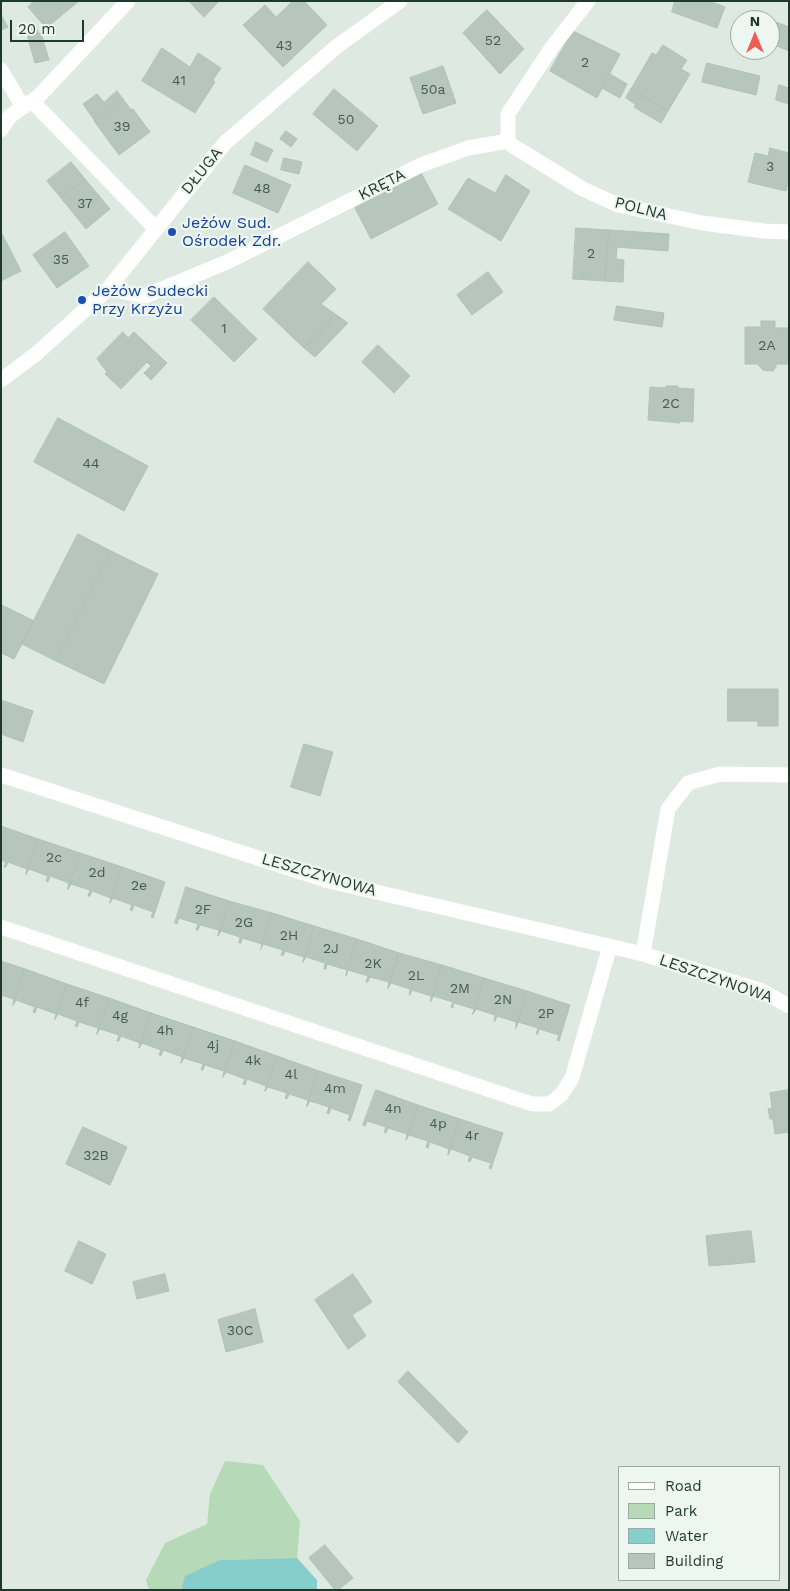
<!DOCTYPE html>
<meta charset="utf-8">
<style>
body{margin:0}
#map{position:relative;width:790px;height:1591px;overflow:hidden;background:#dde9e1;font-family:"Work Sans",sans-serif}
canvas{display:block}
.frame{position:absolute;inset:0;border:2px solid #1f382c;pointer-events:none}
.legend{position:absolute;left:618px;top:1466px;width:162px;height:115px;box-sizing:border-box;background:#edf6f0;border:1px solid #9baaa2;margin:0;padding:6px 9px;list-style:none;font-size:15px;color:#1f382c}
.legend li{display:flex;align-items:center;gap:10px;height:25px}
.legend b{width:25px;border:1px solid #9baaa2}
.north{position:absolute;left:730px;top:10px;width:50px;height:50px;box-sizing:border-box;background:#edf6f0;border:1px solid #9baaa2;border-radius:50%;rotate:0deg;font-size:14px;font-weight:700;line-height:20px;text-align:center;color:#1f382c}
.north::after{content:'';display:block;margin:auto;width:18px;height:22px;background:#f05b54;clip-path:polygon(50% 0,100% 100%,50% 72%,0 100%)}
.scale{position:absolute;left:10px;top:20px;width:74px;height:22px;box-sizing:border-box;border:2px solid #1f382c;border-top:0;padding-left:6px;font-size:15px;line-height:18px;white-space:nowrap;color:#1f382c;-webkit-text-stroke:4px #edf6f0;paint-order:stroke}
</style>
<div id="map">
<canvas width="790" height="1591"></canvas>
<div class="frame"></div>
<ul class="legend">
<li><b style="height:6px;background:#fff"></b>Road</li>
<li><b style="height:14px;background:#b6dab8"></b>Park</li>
<li><b style="height:14px;background:#85cecb"></b>Water</li>
<li><b style="height:14px;background:#b6c6bc"></b>Building</li>
</ul>
<div class="north">N</div>
<div class="scale">20 m</div>
</div>
<script>
const ctx = document.querySelector('canvas').getContext('2d');
ctx.lineJoin = 'round';
function paint(path, color) {
  ctx.fillStyle = color;
  ctx.fill(path, 'evenodd');
}
function stroke(path, color, width, dash) {
  ctx.strokeStyle = color;
  ctx.lineWidth = width;
  ctx.lineCap = dash ? 'butt' : 'round';
  ctx.setLineDash(dash || []);
  ctx.stroke(path);
}
function write(font, color, halo, rows, align = 'center') {
  ctx.font = font + ' "Work Sans",sans-serif';
  ctx.lineWidth = 4.5;
  ctx.setLineDash([]);
  ctx.textBaseline = 'middle';
  ctx.strokeStyle = halo;
  ctx.fillStyle = color;
  for (const [text, x, y, turn = 0] of rows) {
    ctx.save();
    ctx.translate(x, y);
    ctx.rotate((+turn || 0) * Math.PI / 180);
    ctx.textAlign = isNaN(turn) ? turn : align;
    if (halo) ctx.strokeText(text, 0, 0);
    ctx.fillText(text, 0, 0);
    ctx.restore();
  }
}
paint(new Path2D(`
 M225,1461l38,4 37,56 -3,37 -77,2 -39,30h-32l-3,-10 19,-37 42,-19 3,-30z`), '#b6dab8');
paint(new Path2D(`
 M297,1558l20,22v10h-136l4,-14 35,-16z`), '#85cecb');
const building = new Path2D(`
 M34,1h45l-33,27 -18,-21z
 M189,1h30l-15,16z
 M293,1h11l23,24 -44,42 -40,-42 22,-20 11,12z
 M675,1h34l16,6 -8,21 -45,-16z
 M487,10l37,39 -24,25 -37,-41z
 M1,15l7,12 -7,3z
 M763,17l26,10v24l-19,-8v-23h-9z
 M36,25l2,8h3l8,27 -14,3 -10,-35z
 M573,31l47,23 -23,44 -47,-27z
 M663,45l24,15 -6,9 9,5 -22,37 -37,-22 21,-36 4,2z
 M162,48l28,19 8,-14 23,15 -8,12 2,2 -20,31 -53,-32z
 M707,63l53,13 -4,19 -54,-13z
 M443,66l13,37 -33,11 -13,-36z
 M610,74l17,10 -7,14 -18,-10z
 M779,85l10,3v16l-13,-4z
 M334,89l44,37 -21,25 -44,-37z
 M631,89l37,22 -7,12 -27,-16 2,-2 -10,-7z
 M117,91l6,8 -28,22 -12,-17 14,-10 7,8z
 M123,99l8,11 2,-1 17,23 -31,23 -25,-34z
 M286,131l11,8 -6,8 -11,-8z
 M256,142l17,8 -6,12 -16,-7z
 M770,148l19,5v25l-3,13 -38,-9 7,-29 13,3z
 M284,158l18,4 -3,12 -18,-4z
 M71,162l14,17 -24,19 -14,-17z
 M245,165l46,20 -13,28 -45,-20z
 M421,173l17,31 -67,35 -16,-31z
 M506,175l24,16 -29,50 -53,-32 20,-31 27,15z
 M85,179l25,30 -24,20 -25,-31z
 M576,228l33,2 -4,51 -32,-2z
 M609,230l60,4 -1,17 -51,-4 -1,12 8,1 -1,22 -18,-1z
 M1,232l20,39 -20,10z
 M65,232l24,34 -32,22 -24,-33z
 M308,262l28,27 -15,15 14,10 -31,34 -41,-39z
 M488,272l15,20 -31,23 -15,-20z
 M214,297l43,42 -23,23 -43,-42z
 M617,306l47,7 -2,14 -48,-7z
 M335,314l13,9 -33,34 -11,-9z
 M761,321h14v7h14v36h-13v3l-3,4 -10,-1 -4,-4v-2h-14v-37h16z
 M123,332l5,6 6,-6 33,31 -16,17 -7,-7 7,-7 -4,-4 -26,27 -16,-15 2,-2 -10,-13z
 M378,345l32,31 -16,17 -32,-31z
 M666,386h12v2l16,1 -1,33 -13,-1v2l-32,-3 2,-33 16,1z
 M58,418l90,48 -24,45 -90,-49z
 M78,534l33,17 -55,110 -34,-17z
 M111,551l47,23 -54,110 -48,-23z
 M1,605l9,4 -9,16z
 M10,609l24,12 -20,38 -13,-6v-28z
 M728,689h50v37h-20v-5h-30z
 M1,700l32,11 -10,31 -22,-8z
 M304,744l29,8 -13,44 -29,-9z
 M1,826l37,13 -12,35 1,-5 -19,-7 -2,5h-2l2,-5 -5,-2z
 M38,839l42,14 -12,36 1,-6 -19,-7 -2,6 -2,-1 2,-5 -19,-7 -3,5z
 M80,853l42,14 -12,36 1,-5 -19,-7 -2,5h-2l2,-6 -19,-6 -3,5z
 M122,867l43,15 -12,36 -2,-1 2,-5 -19,-7 -2,6 -2,-1 2,-5 -19,-7 -3,5z
 M186,887l43,14 -11,35 1,-6 -19,-5 -2,5h-2l2,-6 -19,-6 -2,6 -2,-1z
 M229,901l43,12 -11,36 1,-5 -20,-6 -1,5h-2l1,-6 -19,-6 -3,5z
 M272,913l42,13 -11,36 1,-5 -19,-6 -2,5 -2,-1 2,-5 -20,-6 -2,5z
 M314,926l43,13 -11,37 1,-6 -20,-6 -1,5h-2l1,-6 -19,-6 -3,5z
 M357,939l42,14 -11,35 1,-6 -19,-5 -2,5h-2l2,-6 -20,-6 -2,6z
 M399,953l43,12 -11,36v-5l-19,-6 -2,5h-1l1,-6 -19,-6 -3,5z
 M1,961l24,8 -12,36 1,-6 -13,-4z
 M442,965l42,13 -11,36 1,-5 -20,-6 -1,5 -2,-1 2,-5 -20,-6 -2,5z
 M25,969l42,15 -12,35 1,-5 -19,-7 -2,6 -2,-1 2,-5 -19,-7 -3,5z
 M484,978l43,13 -11,37v-6l-19,-6 -2,5h-1l1,-6 -19,-6 -3,5z
 M67,984l42,14 -12,36 1,-6 -19,-6 -2,5 -2,-1 2,-5 -19,-7 -3,5z
 M527,991l43,14 -11,36 -2,-1 2,-5 -20,-6 -1,5h-2l2,-6 -20,-6 -2,6z
 M109,998l42,15 -12,35 1,-5 -19,-7 -2,5h-2l2,-6 -19,-6 -3,5z
 M151,1013l42,14 -12,36 1,-6 -19,-7 -2,6 -2,-1 2,-5 -19,-7 -3,5z
 M193,1027l42,14 -12,36 1,-6 -19,-6 -2,5h-2l2,-6 -19,-6 -3,5z
 M235,1041l42,15 -12,35 1,-5 -19,-7 -2,6 -2,-1 2,-5 -19,-7 -3,5z
 M277,1056l42,15 -12,35 1,-6 -19,-6 -2,5 -2,-1 2,-5 -19,-6 -3,4z
 M319,1071l43,14 -12,36 -2,-1 2,-5 -19,-7 -2,6 -2,-1 2,-6 -19,-6 -3,5z
 M376,1090l42,15 -12,35 1,-6 -19,-6 -2,5 -2,-1 2,-5 -19,-6 -2,5 -2,-1z
 M789,1090v42l-14,2 -2,-15h-3l-2,-10 4,-1 -2,-15z
 M418,1105l42,14 -12,36 1,-6 -19,-7 -2,6 -2,-1 2,-6 -19,-6 -3,5z
 M460,1119l43,14 -12,36 -2,-1 2,-5 -19,-6 -2,5 -2,-1 2,-5 -19,-7 -3,6z
 M83,1127l44,20 -17,38 -44,-21z
 M751,1231l4,31 -46,4 -3,-30z
 M79,1241l27,13 -14,30 -27,-13z
 M165,1274l4,17 -32,8 -4,-17z
 M353,1274l19,28 -20,13 14,21 -18,13 -33,-49z
 M255,1309l8,33 -37,10 -8,-32z
 M408,1371l60,61 -10,11 -60,-61z
 M325,1545l28,33 -15,12h-3l-26,-32z`);
paint(building, '#b6c6bc');
stroke(building, '#b0c2b7', 1);
stroke(new Path2D(`
 M1,70l22,37
 M32,101l124,128
 M1,130l9,-14 28,-19 90,-96
 M508,141l5,5 70,43 35,16 84,18 62,8 25,1
 M508,141v-27l44,-67 36,-46
 M108,289l37,7 82,-34 194,-97 47,-17 40,-7
 M1,775l328,106 314,73 119,37 27,15
 M1,927l531,177h17l12,-9 11,-17 38,-132
 M643,954l25,-145 20,-26 32,-9 69,1`), '#fff', 15);
stroke(new Path2D(`
 M1,380l35,-26 72,-65 117,-146 111,-96 64,-46`), '#fff', 15);
for (const [x, y, r, color] of [
 [172,232,5,"#1a4fb4"],
 [82,300,5,"#1a4fb4"]
]) {
  const dot = new Path2D();
  dot.arc(x, y, r, 0, 2 * Math.PI);
  ctx.fillStyle = color;
  ctx.fill(dot);
  stroke(dot, '#edf6f0', 2);
}
write('14px', '#455c50', null, [
 ["52",493,41],
 ["43",284,46],
 ["2",585,63],
 ["41",179,81],
 ["50a",433,90],
 ["50",346,120],
 ["39",122,127],
 ["3",770,167],
 ["48",262,189],
 ["37",85,204],
 ["2",591,254],
 ["35",61,260],
 ["1",224,329],
 ["2A",767,346],
 ["2C",671,404],
 ["44",91,464],
 ["2c",54,858],
 ["2d",97,873],
 ["2e",139,886],
 ["2F",203,910],
 ["2G",244,923],
 ["2H",289,936],
 ["2J",331,949],
 ["2K",373,964],
 ["2L",416,976],
 ["2M",460,989],
 ["2N",503,1000],
 ["4f",82,1003],
 ["2P",546,1014],
 ["4g",120,1016],
 ["4h",165,1031],
 ["4j",213,1046],
 ["4k",253,1061],
 ["4l",291,1075],
 ["4m",335,1089],
 ["4n",393,1109],
 ["4p",438,1124],
 ["4r",472,1136],
 ["32B",96,1156],
 ["30C",240,1331]
]);
write('16px', '#1f382c', '#edf6f0', [
 ["DŁUGA",202,171,-51],
 ["KRĘTA",382,185,-27],
 ["POLNA",641,209,14],
 ["LESZCZYNOWA",319,875,16],
 ["LESZCZYNOWA",716,979,19]
]);
write('16px', '#164399', '#edf6f0', [
 ["Jeżów Sud.",182,223],
 ["Ośrodek Zdr.",182,241],
 ["Jeżów Sudecki",92,291],
 ["Przy Krzyżu",92,309]
], 'left');
</script>
